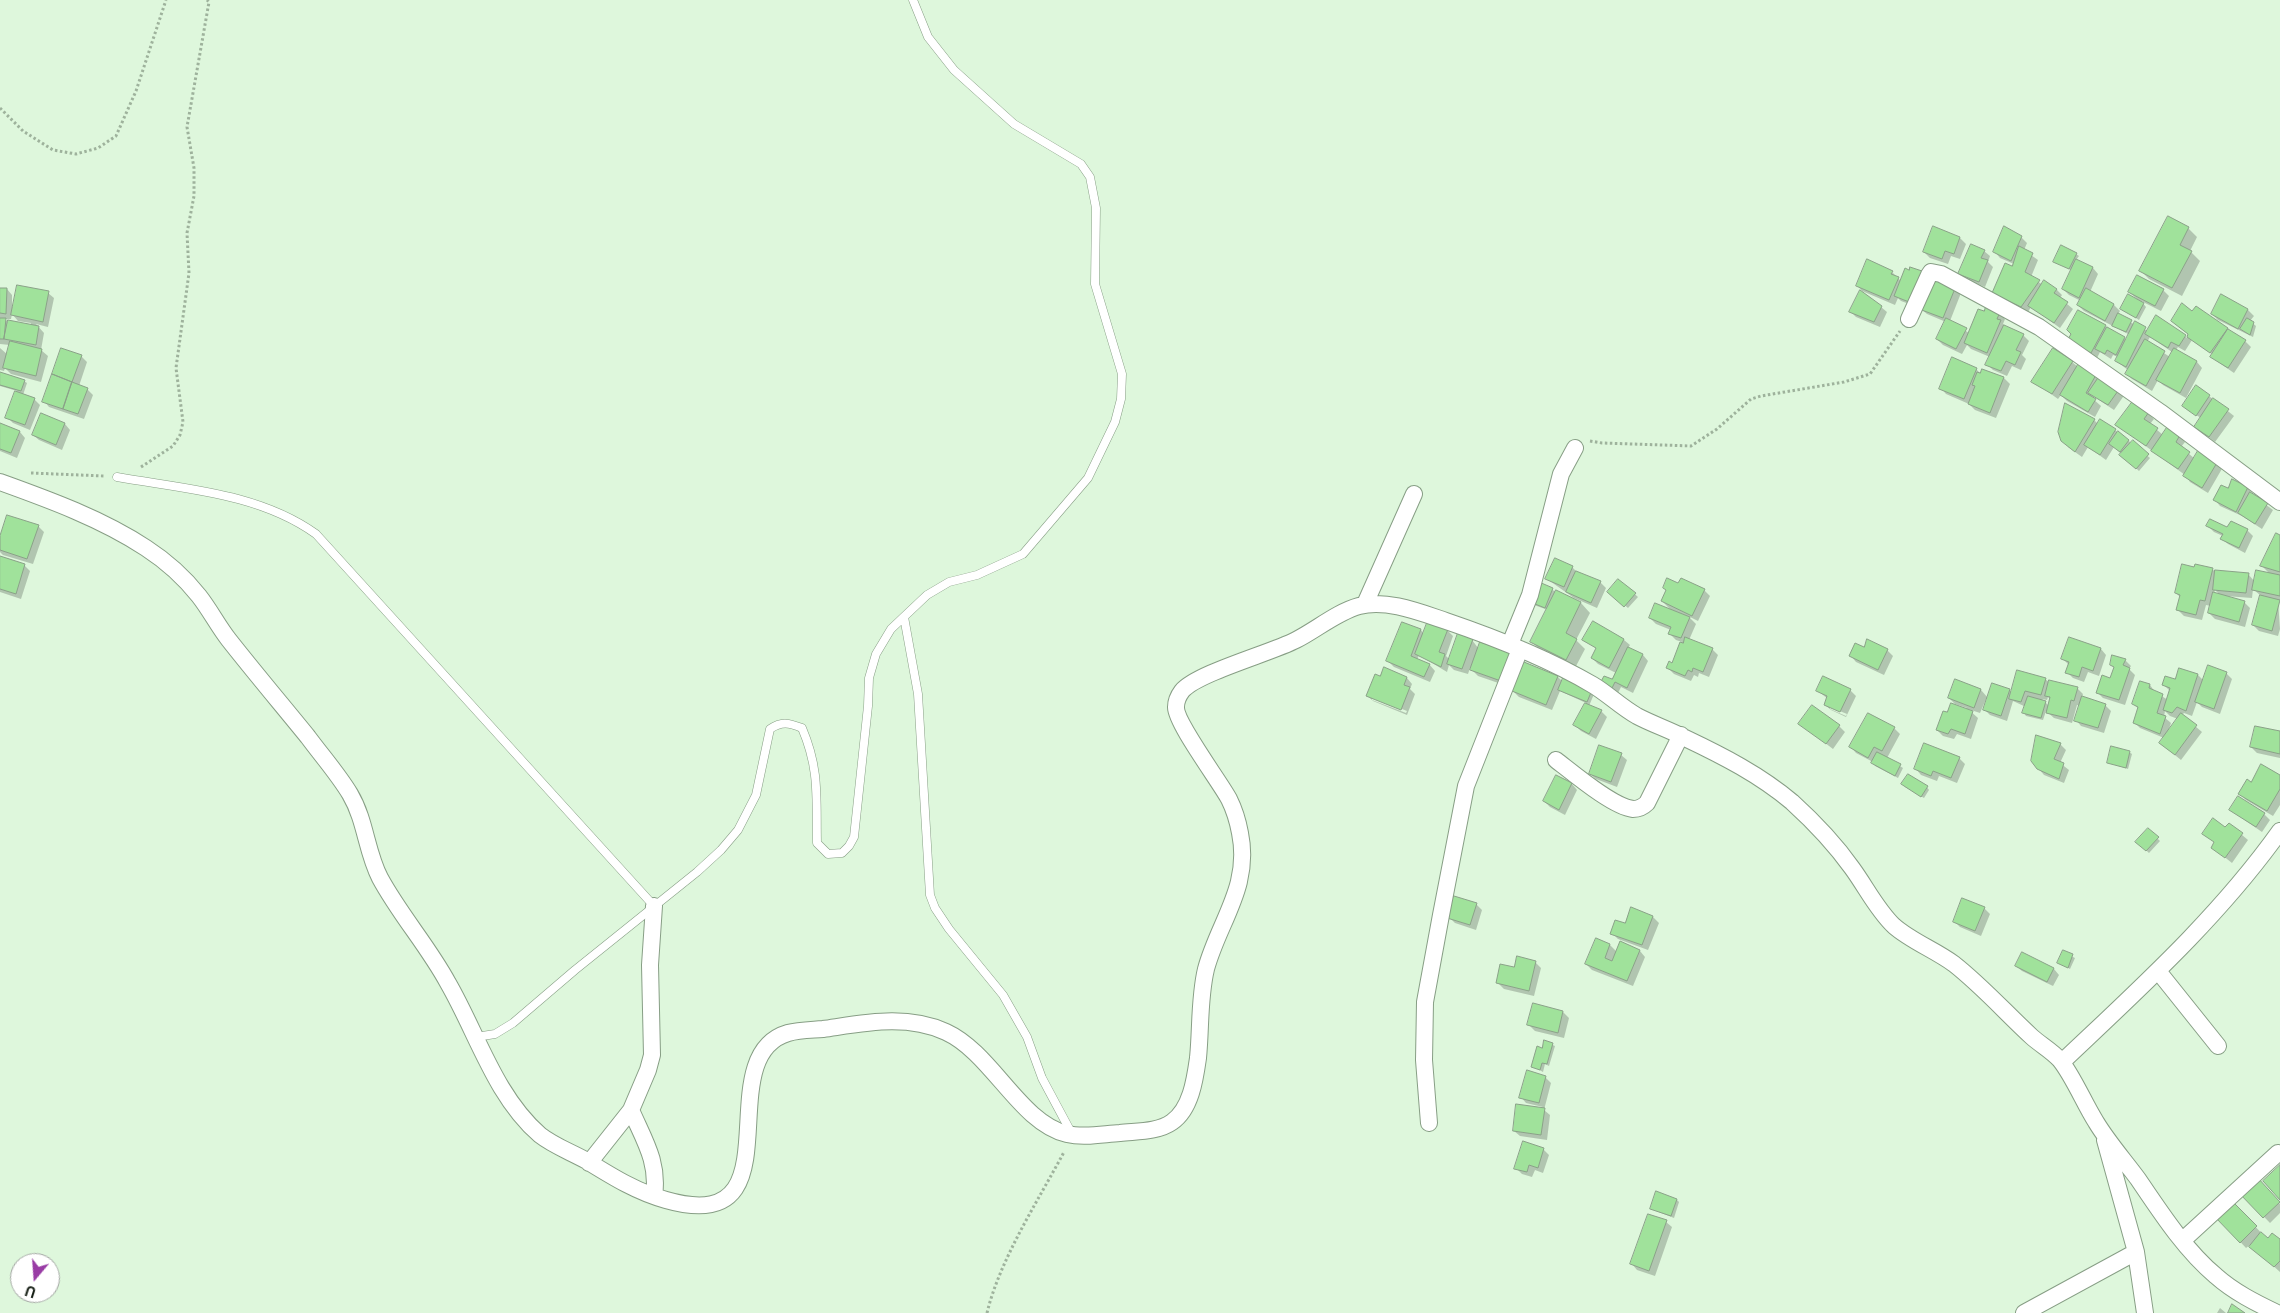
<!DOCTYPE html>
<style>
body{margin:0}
#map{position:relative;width:2280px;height:1313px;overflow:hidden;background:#def7dc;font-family:Inter,sans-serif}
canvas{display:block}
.north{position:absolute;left:10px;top:1253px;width:50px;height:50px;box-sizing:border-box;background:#fff;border:1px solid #a2a6a2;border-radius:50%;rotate:198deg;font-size:14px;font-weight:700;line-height:20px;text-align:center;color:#172016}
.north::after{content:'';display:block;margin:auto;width:18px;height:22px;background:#993ca5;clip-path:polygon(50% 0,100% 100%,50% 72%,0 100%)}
</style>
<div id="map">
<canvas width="2280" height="1313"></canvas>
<div class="north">U</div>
</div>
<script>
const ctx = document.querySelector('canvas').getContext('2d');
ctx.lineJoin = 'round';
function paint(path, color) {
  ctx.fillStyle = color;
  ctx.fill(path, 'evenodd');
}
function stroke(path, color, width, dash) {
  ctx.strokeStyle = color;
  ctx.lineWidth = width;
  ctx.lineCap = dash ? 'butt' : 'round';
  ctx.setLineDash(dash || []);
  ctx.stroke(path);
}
paint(new Path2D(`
 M1934,228l26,10 6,6 -6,15 -9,-3 -3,8 -18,-6 -6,-6z
 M2188,228l9,9 -7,14 10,10 -18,35 -33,-17 -9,-9z
 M2021,237l6,6 -3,7 14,10 -7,17 12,8 2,-3 12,8 5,5 -2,3 13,11 -13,19 -29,-21 -3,5 -29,-13 15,-35 -14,-6 -5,-6z
 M1984,251l6,5 -2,6 5,5 -8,20 -19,-8 -6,-6z
 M2076,254l3,2 -3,4 17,8 5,6 -8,18 24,13 6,6 -2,3 17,11 13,6 37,5 2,2 2,-3 -17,-14 21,-8 34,16 18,12 6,6 -17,26 -16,-11 -5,-7 -21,-15 -7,11 -7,-4 -2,3 21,12 5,6 -16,30 -23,-13 -5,-5 -6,11 -20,-12 -6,-6 2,-3 -12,-9 2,-4 -5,-2 -2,4 -11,-7 -3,6 -28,-17 36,-15 22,14 3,-5 -46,-24 -6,-6 3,-4 -12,-6 -6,-6 9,-18 -17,-10zM2150,337l22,15 -2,5 -23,-15z
 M1892,272l9,9 32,-3 28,15 -11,28 19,12 16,-20h14l6,6 -2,5 3,3 17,8 6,6 -7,14 4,4 -5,11 -9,-4 -5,10 -14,-6 -6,-6 3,-7 -19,-8 -4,-4 -5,9 -19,-9 -6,-6 9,-17 -19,-8 -7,-6 -19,-7 -3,-3 -3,7 -33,-14 -5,-6z
 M0,289h7l5,6v12l36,-14 6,5 -6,29 -12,-3 8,9 -3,17 7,6 -7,26 -30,-8 -6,-6 -1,3 -4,-1v-22l8,7 2,-10 -10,-1zM12,314l6,7 13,2 -1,3 -22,-4 -3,-3h6z
 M2163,290l6,6 -8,15 -20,-10 5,6 -7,13 -17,-11 15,-10 -8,-7z
 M2222,296l26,14 6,6 -4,5 6,5 -3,11 -35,-17 -6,-6z
 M1881,307l6,5 -7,15 -24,-10 -6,-6z
 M81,356l6,6 -8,24 8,3 6,6 -9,24 -35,-12 -5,-6z
 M2072,362l6,5 1,-2 46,29 -11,16 -21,-14 -1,2 9,8 -6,11 -28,-16 -6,-6 -3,4 -25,-18z
 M1976,369l5,5 2,-4 21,8 6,6 -14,34 -21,-8 -6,-6 -23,-10 -5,-6z
 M0,373l24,8 3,2 -4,12 11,4 6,6 -10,25 -17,-7 -6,-6 10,-26 -17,-5z
 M2209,396l25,20 -19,26 -20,-15 6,-9 -15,-9z
 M2148,413l6,6 -4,5 13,11 16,1 6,6 -4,5 14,12 4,-8 24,16 -15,26 -18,-11 -5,-7 -68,-50z
 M2094,420l4,4 17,6 35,28 -11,13 -25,-24 -8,13 -18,-13 -6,10 -14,-10z
 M0,424l20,8 5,6 -8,20 -17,-7z
 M65,424l5,6 -8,20 -23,-10 -6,-5z
 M2233,481l15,7 5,7 20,15 -11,19 -20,-13 -22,-10 -5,-6 13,-10z
 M38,526l6,6 -11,32 -30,-9 -3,-3v-12z
 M2208,526l39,4 6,6 -8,17 -17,-9 -6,-5 1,-3 -9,-4z
 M2280,537v63h-2l2,29 -2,7 -19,-5 -6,-6 8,-29 -8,-7 -1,9 -27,-2 19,6 6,6 -5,19 -30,-8 -6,-6 2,-7 -5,-1 -4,15 -18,-4 -6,-6 3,-12 -5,-5 19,-28 18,5 3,2 32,2 7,8 15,-8 -9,-9zM2215,590l6,6 -7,-2z
 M0,558l24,7 6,6 -9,28 -21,-7z
 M1572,567l6,6 22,9 6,6 -9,20 -23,-10 -27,-19z
 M1619,580l19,17 -10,11 -19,-16z
 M1539,584l42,19 9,10 -14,27 9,9 -10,19 -34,-17 -9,-9 16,-32 -14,-5z
 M1679,585l25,5 6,6 -12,25 -10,-5 8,8 -7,16 23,9 6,6 -9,22 -10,-4 -1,4 -4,-2 -3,6 -17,-7 -6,-6 4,-4 10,-22 -6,-2 -6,-6 1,-4 -15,-6 -6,-6 22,-7 -10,-10z
 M1593,623l31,17 6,5 -2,3 15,7 5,6 -15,32 -12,-6 -4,8 -11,-5 10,-17 -18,-9 -6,-6 5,-9 -13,-9z
 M1403,624l18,6 3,4 23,-4 6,6 -7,20 4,4 22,-20 35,46 -29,-10 -8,-8 -2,6 -14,-4 -5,-5 -2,7 -28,-17 -2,5 12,4 6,7 -5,11 -36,-15 -6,-6z
 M1864,648l23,2 6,6 -9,19 -28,-13 -5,-6z
 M2101,649l5,6 -7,21 -11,-4 -4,10 -11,-4 -6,-6 1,-8 -6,-6z
 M2125,660l6,6 -2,3 6,6 -10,30 -22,-7 -6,-6 14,-12 4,-12 -3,-3z
 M2180,669l18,6 6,6 22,-8 6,6 -12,35 -18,-7 -5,-5 -5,14 -8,-3 -2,2 20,17 -21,28 -21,-17 4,-5 -24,-10 -6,-6 5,-13 -6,-5 17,-19 5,7 13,8 2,-9 -6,-6 12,-4zM2165,711l5,5 8,3 -10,13 3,-9 -7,-6z
 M1558,677l5,5 31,12 -5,12 12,5 6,6 -11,22 -15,-8 -6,-6 11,-22 -26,-12 -8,19 -33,-13 -6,-6z
 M1381,678h26l5,6 -2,5 5,5 -8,21 -34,-14 -6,-6zM1372,697l35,14 -1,2 -34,-13z
 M2045,679l5,4 27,5 6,6 -1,3 23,8 6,6 -7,22 -23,-7 -5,-6 4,-14 -3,-1 -5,18 -18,-5 -8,-7 -3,9 -17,-4 -2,-3 2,-6 -13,-6 -6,20 -17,-6 -6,-6 4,-10h-2l-6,14 -12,-4 10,9 -7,21 -14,-5 -3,5 -11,-3 -6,-6 29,-20 1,-2 -12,-4 -6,-6 7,-17 25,9 7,8 21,-8 3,3zM2048,697l3,3 -2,6 -7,-7 5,1z
 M1850,690l6,6 -10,21 -15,-7 -6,-5 3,-6 -10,-8zM1830,707l17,7 -1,2 -16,-7z
 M1800,724l39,2 6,6 -12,17z
 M1894,728l6,6 -13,24 16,10 -5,10 -23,-12 -2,-4 -17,-9 -5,-6z
 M2280,732v26l-23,-5 -6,-6z
 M2060,744l6,6 -6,13 9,7 -5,13 -20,-8 -6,-7z
 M2129,752l3,2 -4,15 -19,-6z
 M1621,755l6,5 -10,27 -21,-8 -6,-5z
 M1959,758l6,6 -8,19 -18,-7 -2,5 -16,-6 -5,-6z
 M1557,776l15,8 5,6 -12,25 -15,-8 -6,-6z
 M2280,776v29l-7,11 -27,-16 -6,-6 11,-10z
 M1905,787h22l2,3 -5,8z
 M2230,810l34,4 6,6 -8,12z
 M2229,824l19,16 -16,23 -20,-16 8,-2 -17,-11 23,-5z
 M2148,829l12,12 -11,12 -12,-11z
 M1476,904l6,6 -6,20 -21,-7 -6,-6z
 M1984,908l6,6 -9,22 -21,-9 -6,-6z
 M1653,917l6,6 -11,27 -30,-11 -6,-6 14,-8z
 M1596,939l14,6 7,7 23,-1 5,6 -12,29 -41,-16 -6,-6z
 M2063,952l12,6 -5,11 -11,-6z
 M1535,962l6,6 -7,28 -30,-7 -6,-6 17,-14z
 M2016,966l38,3 5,6 -6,11 -31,-15z
 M1534,1005l29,7 6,6 -5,20 -29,-7 -6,-6z
 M1545,1042l10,4 -6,20 -4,-2 -2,8 -11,-6z
 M1545,1077l6,6 -7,27 6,5 -3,25 -27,-4 -6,-5 29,-24 -17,-4 -5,-6z
 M1543,1149l6,6 -6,18 -8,-3 -3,7 -10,-3 -6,-6z
 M2257,1179l23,25v9l-10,10 -29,-30z
 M1677,1200l2,2 -5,16 -23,-9z
 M2232,1202l36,38 12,1v31l-30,-27 -4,3 -29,-31z
 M1666,1222l6,5 -17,49 -18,-6 -5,-6z
 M2220,1308l6,5h-9z`), '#0003');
const building = new Path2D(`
 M2168,216l21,11 -9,18 12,6 -20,37 -33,-17z
 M1933,226l27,11 -6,17 -9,-3 -3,8 -19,-7z
 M2004,226l18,10 -11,25 -18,-9z
 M1971,244l14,6 -4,8 7,2 -9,22 -21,-8z
 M2061,245l16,8 -8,16 -16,-7z
 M2019,246l14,7 -8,19 15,8 -19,27 -29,-14 13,-30 7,3z
 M1867,259l26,12 -2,3 8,3 -10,23 -33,-14z
 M2076,259l17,8 -14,31 -17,-9z
 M1910,267l12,4 -8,33 -20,-8 11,-28 4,2z
 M2137,275l27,14 -9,17 -27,-14z
 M1932,276l24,10 -13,32 -24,-9z
 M2044,280l13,9 -3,4 14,9 -14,21 -26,-17z
 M17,285l32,6 -6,31 -32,-7z
 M0,288h7l-1,26 -6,-1z
 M2086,288l28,16 -9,17 -28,-16z
 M1860,290l22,16 -8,16 -25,-10z
 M2128,294l16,9 -8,15 -16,-9z
 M2221,294l27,15 -10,20 -27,-15z
 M2182,303l10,8 4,-5 32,22 -18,25 -23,-16 1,-3 -17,-13z
 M1986,306l14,6 -3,7 4,1 -14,33 -23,-10 14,-34 6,2z
 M2078,310l28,15 -15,28 -24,-12 4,-7 -4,-4z
 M2118,313l14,7 -6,12 -14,-6z
 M2156,315l30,20 -7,11 -8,-4 -3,6 -23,-14z
 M0,318h6l-2,21h-4z
 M1946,318l21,10 -11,21 -20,-10z
 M2247,318l7,4 -4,13 -10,-6z
 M8,320l31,6 -3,19 -32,-6z
 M2135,321l11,6 -20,40 -11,-6z
 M2004,325l20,9 -8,16 5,2 -6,13 -9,-4 -5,10 -16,-6z
 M2107,327l18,10 -9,18 -9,-5 -2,4 -10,-5z
 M2228,329l18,11 -18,28 -18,-11z
 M2145,339l20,12 -19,35 -21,-12z
 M10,341l32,8 -6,27 -33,-8z
 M61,348l21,7 -10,27 -20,-8z
 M2053,348l20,13 -21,33 -21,-12z
 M2174,348l23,13 -17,32 -24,-13z
 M1952,357l25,11 -13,31 -25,-10z
 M2079,363l18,10 -11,20 10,6 -8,13 -28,-17z
 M1982,369l22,8 -14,36 -22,-9 7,-18 -3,-1 5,-13 3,1z
 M0,372l25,8 -4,11 -21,-6z
 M52,374l20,8 -9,27 -21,-7z
 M2101,374l19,14 -12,17 -20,-12z
 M72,382l16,6 -10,26 -15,-5z
 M2196,385l14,10 -14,21 -14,-10z
 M15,391l20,7 -10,27 -20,-7z
 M2213,398l16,11 -20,28 -15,-10z
 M2133,401l16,11 -5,7 14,9 -12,18 -31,-21z
 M2065,403l30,16 -20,33 -14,-11 -3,-9z
 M41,413l24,10 -9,22 -24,-10z
 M2100,419l16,10 -16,26 -16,-10z
 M0,423l20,8 -9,22 -11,-4z
 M2168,426l12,9 -4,7 14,10 -12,17 -27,-18z
 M2118,431l11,9 -9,12 -11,-8z
 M2133,440l16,14 -13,15 -17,-14z
 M2199,449l19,12 -16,27 -19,-12z
 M2232,479l16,8 -12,25 -23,-12 8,-15 7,3z
 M2250,492l18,11 -13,21 -17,-11z
 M7,515l32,10 -12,34 -27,-9v-14z
 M2210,519l17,8 4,-6 17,8 -9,19 -19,-9 3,-5 -17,-8z
 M2276,533l4,2v37l-20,-6z
 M0,556l25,8 -9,30 -16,-5z
 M1555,558l18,8 -9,21 -19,-8z
 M2182,564l12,3 1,-3 18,4 -8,33 -5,-1 -4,15 -20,-5 4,-15 -5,-2z
 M2215,570l34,3 -3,20 -33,-3z
 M2256,570l24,5v21l-28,-6z
 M1576,571l25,10 -10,22 -25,-11z
 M1667,578l11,5 3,-5 24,11 -13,27 -31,-15 5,-11 -3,-2z
 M1618,579l18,14 -12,14 -17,-15z
 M1539,582l14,6 -8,20 -15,-6z
 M1556,590l25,12 -15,31 11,6 -11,21 -36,-18z
 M2213,592l32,9 -6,21 -31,-9z
 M2260,595l20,5 -8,31 -20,-6z
 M1655,603l35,14 -9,21 -13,-4 3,-7 -22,-9z
 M1593,621l31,18 -15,29 -18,-10 5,-10 -14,-8z
 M1402,622l19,7 -10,27 19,8 -6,13 -38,-16z
 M1427,623l21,6 -9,23 6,2 -4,13 -26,-13z
 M1458,633l15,6 -11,30 -15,-5z
 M1685,637l28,11 -10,24 -10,-4 -1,4 -4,-2 -3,6 -19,-8 3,-7 3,2 8,-21 3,1z
 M2069,637l32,11 -8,23 -11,-4 -3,10 -14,-4 4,-11 -8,-3z
 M1867,639l21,10 -10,21 -29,-14 6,-13 9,4z
 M1480,642l31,11 -10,28 -31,-11z
 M1628,647l15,7 -16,34 -12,-6 -4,8 -12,-5 5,-9 8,3z
 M2112,655l14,4 -3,6 7,3 -11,32 -23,-7 6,-18 8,3 4,-11 -4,-2z
 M1524,662l34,14 -12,29 -34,-14z
 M2208,665l19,7 -13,37 -19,-7z
 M1384,667l23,10 -3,8 6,2 -9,23 -35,-14 9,-22 5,2z
 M2179,668l19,6 -12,37 -9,-4 -5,6 -9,-3 7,-22 -8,-3 3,-9 10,3z
 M2017,670l29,8 -5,17 -16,-4 -4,11 -12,-3z
 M1823,676l28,13 -11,23 -16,-7 3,-9 -11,-5z
 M1563,678l29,12 -5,12 -29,-12z
 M1955,679l26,10 -7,19 -26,-10z
 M2049,680l29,7 -4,14 -3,-1 -4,18 -21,-5 4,-16 -5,-1z
 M2140,681l10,3 -1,4 14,6 -6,19 9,3 -6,18 -27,-11 5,-16 -6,-3z
 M1992,683l18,6 -9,27 -18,-6z
 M2028,696l18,5 -5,17 -19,-5z
 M2082,696l24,8 -8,24 -24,-7z
 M1585,703l17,7 -13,24 -16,-9z
 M1951,703l22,8 -8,23 -14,-5 -3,5 -12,-4 7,-19 4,1z
 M1812,705l28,20 -14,19 -28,-20z
 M1868,713l27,14 -13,24 -8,-4 -6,11 -19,-11z
 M2181,713l16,12 -22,30 -16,-12z
 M2255,726l25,5v23l-30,-7z
 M2036,735l25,8 -7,16 10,4 -5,16 -22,-10 -6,-8z
 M1924,743l36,14 -9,21 -18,-7 -2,5 -17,-7z
 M1599,745l23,8 -11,29 -22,-8z
 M2111,746l19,5 -4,17 -19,-5z
 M1877,752l24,12 -6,12 -24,-13z
 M2261,764l19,11v14l-13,22 -29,-17 9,-15 4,3z
 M1908,774l20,12 -7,11 -20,-13z
 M1556,775l16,8 -13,27 -16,-9z
 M2238,796l27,17 -9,14 -27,-17z
 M2213,818l12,9 4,-4 14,10 -18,25 -14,-10 3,-6 -12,-8z
 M2148,828l11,9 -13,14 -11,-9z
 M1454,896l23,7 -7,22 -23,-7z
 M1962,898l23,9 -10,24 -22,-9z
 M1631,907l22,9 -11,29 -32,-11 5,-14 10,3z
 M1596,938l14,6 -5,14 7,3 8,-20 20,9 -13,31 -42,-17z
 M2063,950l10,4 -5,14 -11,-5z
 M2022,952l32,16 -7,14 -32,-16z
 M1517,956l19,5 -7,30 -33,-8 4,-19 14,3z
 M1533,1003l30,8 -5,22 -31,-8z
 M1544,1040l9,3 -6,21 -5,-1 -2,7 -9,-3 6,-21 5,2z
 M1527,1070l19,6 -7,27 -20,-5z
 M1516,1104l29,4 -4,27 -28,-4z
 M1523,1141l21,7 -6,20 -9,-3 -2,7 -13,-3z
 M2280,1165v35l-17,-19z
 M2257,1177l23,25 -17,16 -24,-25z
 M1656,1191l21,8 -6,17 -21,-7z
 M2232,1201l25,25 -17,17 -25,-26z
 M1648,1214l19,6 -18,51 -19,-7z
 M2261,1232l7,6 4,-5 8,6v22l-6,6 -25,-20z
 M2232,1304l13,9h-17z`);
paint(building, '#a0e29b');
stroke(building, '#8aa188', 1);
const lane = new Path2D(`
 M117,477c67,12 142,16 199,57l338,372
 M904,617l14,77 12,201 5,13 14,21 54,66 24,42 15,41 30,56
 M476,1037l19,-3 18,-11 62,-53 122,-98 24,-22 17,-20 18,-35 14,-66c12,-8 19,-6 32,-1 18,42 14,70 15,115l11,11 14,-1 7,-7 5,-9 14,-131 1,-28 7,-24 15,-25 36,-34 22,-13 28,-7 46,-21 65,-76 27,-56 6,-23 1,-25 -27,-90 1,-76 -6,-31 -9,-13 -67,-40 -60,-54 -26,-33 -15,-37`);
const street = new Path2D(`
 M1909,319l20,-44 2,-3 10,2 98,53 121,85 120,90
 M0,482c50,18 102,37 146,66 20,13 38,29 53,48 11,14 19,30 30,44 26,33 53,65 79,97 14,19 30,37 42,57 16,27 16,57 30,84 20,37 48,68 68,105 29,50 47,113 92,152 14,11 31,17 47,26 26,16 50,31 79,39 136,39 40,-143 122,-167 11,-3 23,-3 35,-4 42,-6 83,-15 123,3 46,21 74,91 121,102 17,4 36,0 53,-1 17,-2 38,-1 52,-11 19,-13 23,-43 26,-64 3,-30 1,-60 8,-89 13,-48 45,-82 34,-136 -2,-11 -6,-24 -11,-34 -9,-17 -54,-77 -53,-92 0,-6 3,-12 6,-16 15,-18 89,-38 114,-51 20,-10 41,-28 63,-34 28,-7 60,6 87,15 50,17 101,37 147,64 15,9 28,22 44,31 15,8 33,14 48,22 38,18 75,37 107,64 22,20 43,42 60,66 14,19 25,42 42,58 17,15 41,24 60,38 28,22 52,49 78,73 9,8 20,14 28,23 13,16 24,43 36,62 12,20 28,38 42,57 23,34 47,71 78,97 18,16 40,27 61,37
 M1365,604l49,-110
 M1510,644l20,-49 31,-121 14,-26
 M1556,760c17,13 57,47 77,49 6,0 10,-2 14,-6l34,-68
 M2158,971l60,75
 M2062,1062c77,-73 156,-144 218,-231
 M631,1110c13,30 28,52 23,86
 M1429,1123l-5,-63 1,-58 16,-87 25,-129 54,-137
 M2105,1140l31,112 9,61
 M589,1163l42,-53 17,-40 4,-15 -2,-90 4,-59
 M2183,1240l95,-87
 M2024,1313l112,-61`);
stroke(lane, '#879e85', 9);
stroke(street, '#879e85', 18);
stroke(new Path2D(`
 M0,108l23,23 30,19 23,4 22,-6 18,-12 20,-45 30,-91
 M1590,441l12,2 89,3 26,-17 34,-30 10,-3 83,-14 26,-8 30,-43
 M141,467l32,-21 7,-11 3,-13 -7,-54 13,-95 -2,-40 7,-37v-28l-7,-41 22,-125 -2,-2
 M31,473l73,3
 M987,1313c13,-54 51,-112 77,-161`), '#9eb29c', 3, [2.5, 2.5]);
stroke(lane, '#fff', 8);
stroke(street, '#fff', 16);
</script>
